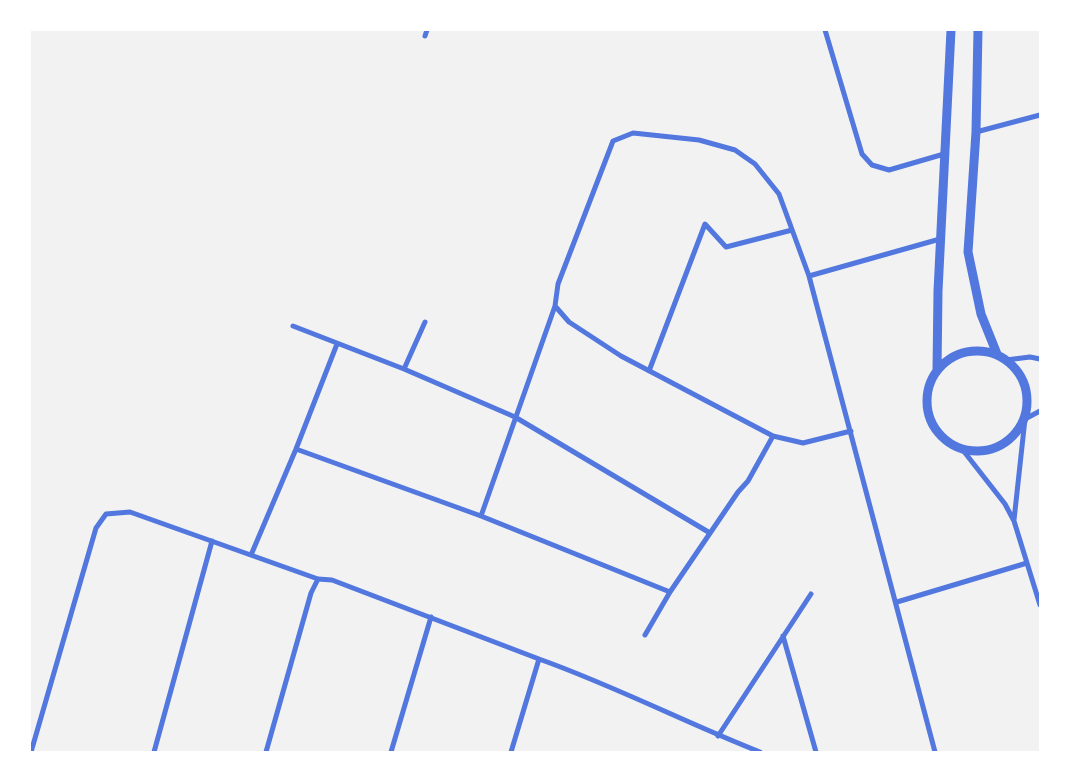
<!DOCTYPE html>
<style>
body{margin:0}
#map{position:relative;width:1070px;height:782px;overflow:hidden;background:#f2f2f2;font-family:Lato,sans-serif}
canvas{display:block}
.frame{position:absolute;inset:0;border:31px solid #fff;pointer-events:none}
</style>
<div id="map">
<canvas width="1070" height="782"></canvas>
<div class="frame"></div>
</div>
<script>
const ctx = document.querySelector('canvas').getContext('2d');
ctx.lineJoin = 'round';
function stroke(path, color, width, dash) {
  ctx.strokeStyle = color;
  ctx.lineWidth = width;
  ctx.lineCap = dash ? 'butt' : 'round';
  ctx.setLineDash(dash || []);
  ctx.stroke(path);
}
stroke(new Path2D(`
 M825,30l37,124 10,11 17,5 55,-16
 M425,36l2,-6
 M976,132l64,-17
 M809,276l131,-37
 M293,326l111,43 111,48 195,116
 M1006,360l24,-3 10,2
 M404,369l21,-47
 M649,371l56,-147 21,23 66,-17
 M851,431l-48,12 -30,-7 -152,-80 -52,-34 -14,-16 3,-22 55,-143 20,-8 66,7 36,10 20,14 24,30 30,82 126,476
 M296,449l185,67 189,76
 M962,449l43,55 9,17 26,84
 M481,516l74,-210
 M1014,520l11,-101 15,-8
 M251,555l45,-106 41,-105
 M897,602l130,-39
 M645,635l25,-43 68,-100 10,-11 25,-45
 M783,636l33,116
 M718,736l93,-142
 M31,752l65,-224 10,-14 24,-2 188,67 14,1 207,79
 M154,752l58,-211
 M266,752l45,-159 7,-14
 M391,752l40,-135
 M511,752l28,-93c76,27 147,64 221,93`), '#5277de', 5);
stroke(new Path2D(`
 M978,30l-2,102 -8,120 13,62 16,40
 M927 401a50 50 0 1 1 100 0a50 50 0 1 1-100 0Z
 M937,370l1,-79 13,-261`), '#5277de', 9);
</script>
